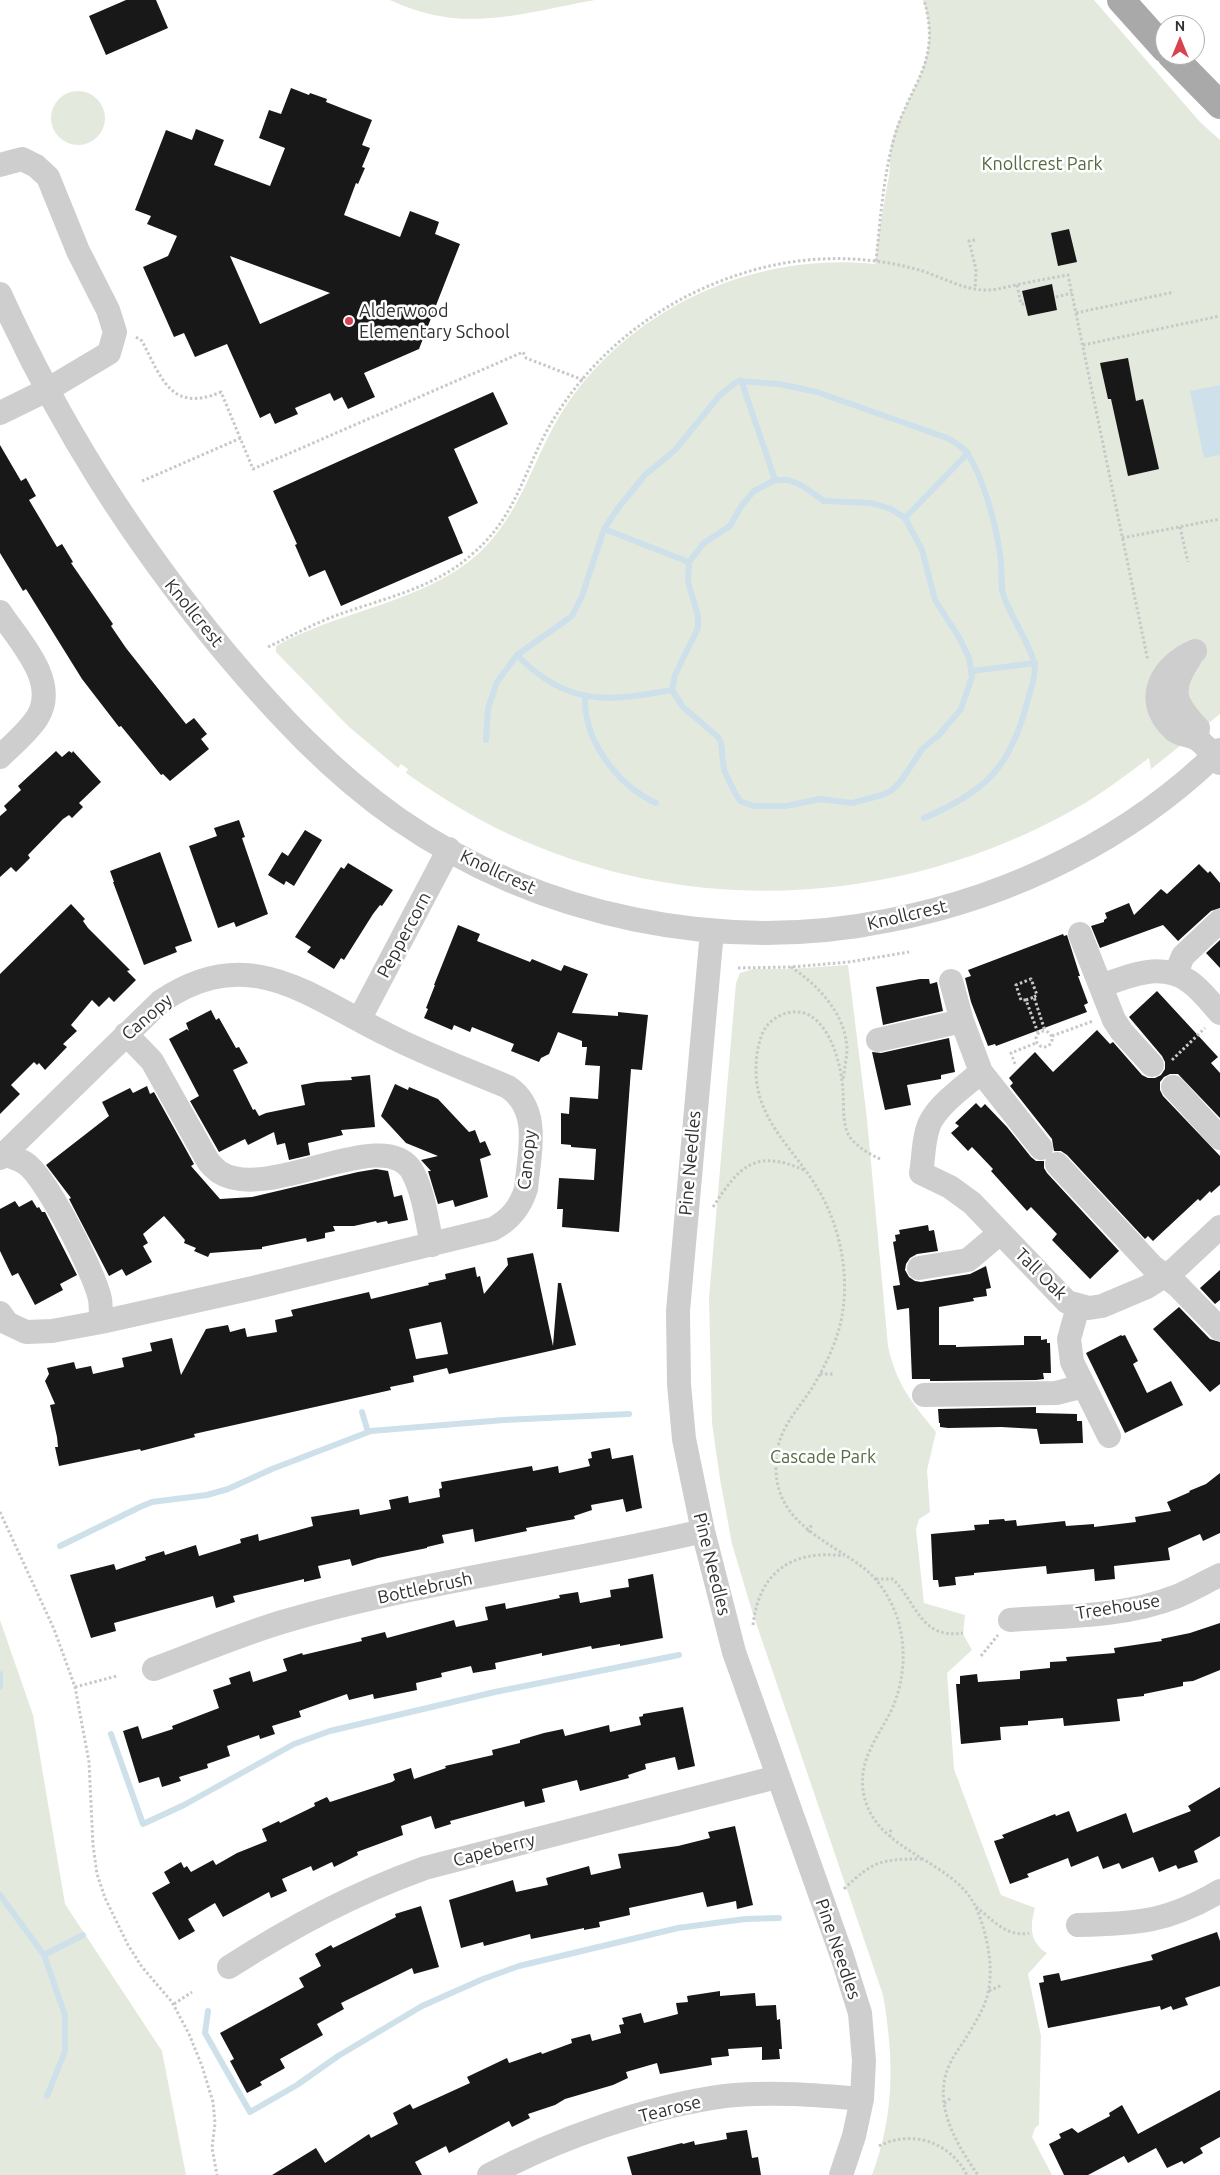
<!DOCTYPE html>
<style>
body{margin:0}
#map{position:relative;width:1220px;height:2175px;overflow:hidden;background:#fff;font-family:Ubuntu,sans-serif}
canvas{display:block}
.north{position:absolute;left:1155px;top:15px;width:50px;height:50px;box-sizing:border-box;background:#fff;border:1px solid #adadad;border-radius:50%;rotate:0deg;font-size:14px;font-weight:700;line-height:20px;text-align:center;color:#313131}
.north::after{content:'';display:block;margin:auto;width:18px;height:22px;background:#d9424f;clip-path:polygon(50% 0,100% 100%,50% 72%,0 100%)}
</style>
<div id="map">
<canvas width="1220" height="2175"></canvas>
<div class="north">N</div>
</div>
<script>
const ctx = document.querySelector('canvas').getContext('2d');
ctx.lineJoin = 'round';
function paint(path, color) {
  ctx.fillStyle = color;
  ctx.fill(path, 'evenodd');
}
function stroke(path, color, width, dash) {
  ctx.strokeStyle = color;
  ctx.lineWidth = width;
  ctx.lineCap = dash ? 'butt' : 'round';
  ctx.setLineDash(dash || []);
  ctx.stroke(path);
}
function write(font, color, halo, rows, align = 'center') {
  ctx.font = font + ' Ubuntu,sans-serif';
  ctx.lineWidth = 5;
  ctx.setLineDash([]);
  ctx.textBaseline = 'middle';
  ctx.strokeStyle = halo;
  ctx.fillStyle = color;
  for (const [text, x, y, turn = 0] of rows) {
    ctx.save();
    ctx.translate(x, y);
    ctx.rotate((+turn || 0) * Math.PI / 180);
    ctx.textAlign = isNaN(turn) ? turn : align;
    if (halo) ctx.strokeText(text, 0, 0);
    ctx.fillText(text, 0, 0);
    ctx.restore();
  }
}
paint(new Path2D(`
 M390,0h205c-74,13 -132,35 -205,0z
 M923,0h171l106,122 20,18v574l-69,55 -2,-11c-28,21 -56,42 -87,58 -167,89 -364,100 -538,25 -42,-18 -81,-42 -118,-68l2,-4 -7,-5 -3,4 -50,-42 -72,-74v-6c62,-35 149,-44 202,-92 44,-41 54,-94 84,-142 66,-104 192,-161 313,-148 3,-28 8,-56 13,-83 3,-12 1,-24 3,-35 14,-56 53,-83 32,-146z
 M51 118a27 27 0 1 1 54 0a27 27 0 1 1-54 0Z
 M848,965l19,154 21,227c8,38 24,57 48,86l-9,38 3,42 -11,7 -3,10 8,74 41,12 -2,19 9,16 -25,23 7,96 47,126 34,13c-5,18 -6,34 12,45l-19,21 13,62 -2,89 -4,3 -3,9 20,38h-180c23,-61 22,-117 11,-180l-131,-384 -20,-67 -12,-65 -8,-56 -3,-125 27,-315 4,-10 13,-4h36z
 M0,1620l33,95 32,189 97,147 24,124h-186z`), '#e4e9dd');
paint(new Path2D(`
 M1220,385v70l-16,3 -14,-67z`), '#cee0ea');
stroke(new Path2D(`
 M741,380l34,100
 M775,480h13l13,5 23,16 47,2 20,6 14,9 17,32 13,50 25,39 9,19 3,19 -11,32 -23,27 -15,12 -22,33 -10,10 -9,4 -30,8 -32,-4 -34,7h-32l-14,-5 -6,-10 -10,-21 -3,-27 -3,-6 -35,-30 -11,-17 3,-15 23,-47v-12l-10,-34 1,-20 15,-19 26,-17 12,-21 12,-14z
 M905,518l63,-65
 M604,529l85,33
 M517,655c49,51 90,47 155,35
 M972,671l63,-8
 M585,697c-1,44 32,88 71,106
 M486,740l2,-32 9,-26 20,-27 55,-39 10,-20 22,-67 14,-21 27,-33 30,-25 45,-55 18,-14 41,3 38,8 130,46c7,4 16,8 21,16 16,26 28,70 32,101 2,11 1,22 2,34 3,20 26,50 32,73 3,12 -4,29 -7,41 -17,65 -42,89 -103,115
 M362,1412l6,20
 M60,1546l80,-39 12,-5 55,-7 21,-6 44,-20 99,-38 133,-11 125,-6
 M0,1674v13
 M111,1734l32,90 41,-19 110,-61 36,-13 165,-39 184,-37
 M0,1895l44,60 21,60v36l-18,45
 M44,1955l39,-20
 M208,2011l-3,22 45,79 47,-27 41,-29 84,-50 61,-27 36,-13 159,-38 67,-9 34,-1`), '#cee0ea', 6);
paint(new Path2D(`
 M126,0h30l12,28 -62,27 -17,-39z
 M291,88l18,7 1,-2 17,6 -1,3 46,18 -10,25 8,3 -8,19 3,1 -7,16 -2,-1 -12,32 56,22 10,-26 29,11 -4,12 25,10 -41,105 -55,24 11,24 -27,12 -6,-12 -8,4 -4,-8 -35,15 3,6 -23,10 -5,-11 -10,5 -33,-74 -32,13 -11,-24 -10,4 -31,-70 25,-11 9,-20 -30,-12 4,-8 -16,-6 31,-80 26,10 4,-11 28,11 -10,25 56,21 15,-38 -26,-10 10,-28 12,4zM230,256l100,37 -70,31z
 M1069,229l8,33 -19,4 -7,-33z
 M1052,284l5,26 -29,6 -6,-25z
 M1128,358l8,43 7,-2 16,70 -31,7 -17,-77h-3l-8,-36z
 M493,392l15,32 -54,25 24,54 -30,14 15,36 -122,53 -16,-36 -16,7 -14,-32 2,-1 -24,-53z
 M0,445l21,36 5,-3 10,18 -7,4 28,47 5,-3 11,18 -2,1 42,61 -2,2 15,22 60,76 8,-6 13,16 -6,5 8,10 -39,32 -7,-7 -2,1 -40,-49 -2,1 -37,-48 -56,-90 -3,2 -23,-38z
 M56,751l6,6 7,-6 3,2 1,-2 28,31 -22,21 4,4 -11,11 -3,-3 -6,4 -35,36 2,3 -14,14 -5,-5 -11,10v-61l7,-6 -3,-4 17,-16 -3,-4z
 M239,820l6,17 -3,1 26,76 -32,13 -2,-5 -16,6 -29,-82 28,-10 -3,-8z
 M305,830l17,10 -28,46 -8,-5 -2,4 -16,-10 14,-23 6,4z
 M160,852l32,89 -17,6 2,5 -33,13 -31,-83h1l-4,-11z
 M348,863l45,27 -11,16 -2,-1 -7,9 -29,46 -3,-2 -7,11 -27,-17 4,-5 -16,-10 46,-70 3,2z
 M1199,864l9,9 2,-2 10,12v25l-9,3 -33,30 -15,-16 -63,23 -9,-22 13,-4v-2l3,-2 -2,-5 24,-10 5,12 27,-26 6,5z
 M71,904l14,15 -2,2 5,7 42,42 -3,1 9,9 -22,22 -5,-5 -10,10 -7,-7 -21,25 6,6 -14,13 4,3 -22,23 -6,-7 -2,2 -3,-3 -23,23 9,9 -20,20v-140z
 M458,925l22,9 -3,7 53,21 2,-3 29,12 3,-6 24,9 -16,39 46,3v-4l30,3 -6,55 -11,-1 -12,163 -57,-5 1,-18h-6l2,-31 35,2 2,-31 -25,-2v-2l-10,-1v-31l8,1 1,-17 28,2 2,-33 -15,-1 2,-18h-5v-6l-24,-9 -9,22 -8,4 -2,4 -28,-11 3,-7 -42,-17 -2,5 -16,-7 -2,5 -28,-12 4,-9 -2,-1 9,-23h-1z
 M1063,934l1,2 3,-1 13,41h-2l10,27 -4,2 3,7 -91,34 -1,-2 -7,2 -17,-44 -6,-24 6,-2 -3,-6z
 M1220,940v28l-14,-15z
 M920,979h9l1,5 7,-2 6,29 -60,14 -7,-38z
 M1157,991l61,66 -7,6 9,10v45l-42,-44h-8l-6,3 -4,5v8l3,6 57,60v29l-9,8 -1,-2 -10,10 -2,-2 -45,42 -5,-5 -3,3 -78,-84 -6,-4h-7l-2,-12 -42,-53 3,-3 -4,-5 26,-26 18,20 44,-42 13,14 3,-2 29,33 6,3h7l6,-3 4,-6v-7l-3,-6 -33,-39z
 M211,1010l5,10 3,-2 17,30 3,-1 9,16 -15,7 20,40 2,-1 4,7 7,-3 39,-8 -4,-20 16,-3 35,-2 -1,-3 19,-2 5,52 -34,3 2,5 -35,8 2,12 -21,5 -4,-17 -8,2 -3,-13 -26,13 -3,-6 -26,13 -29,-51 9,-5 -30,-57 18,-10 2,2 -3,-8z
 M949,1038l6,34 -14,3v4l-34,6 4,20 -26,5 -13,-58 9,1z
 M395,1084l13,6 1,-3 29,12 31,33 6,-2 5,13 5,-2 6,14 -11,4 8,38 -33,10 -2,-7 -15,4 -10,-33h3l-10,-11 17,-4 -32,-13 -25,-27z
 M147,1086l3,8 4,-2 40,72 -3,2 29,33 32,-2 106,-25 18,-3 12,2 6,26 8,-2 6,25 -20,4 -1,-3 -10,2 -1,-2 -22,5h-21l2,5 -10,2v5l-18,4 -1,-4 -44,9v2l-52,4 -2,4 -14,-6 2,-3 -12,-5 1,-3 -21,-24 -21,18 5,9 -5,3 9,16 -26,14 -4,-7 -13,7 -40,-77 2,-1 -25,-33 63,-49 -7,-14 28,-14 3,5z
 M976,1103l5,5 4,-4 22,23 24,30 5,4h8v7l3,5 72,78 -29,28 -38,-39 5,-6 -26,-27 -4,4 -36,-40 2,-2 -21,-22 -4,4 -17,-18 8,-7 -4,-3z
 M32,1200l5,8 2,-1 3,5h3l32,63 -17,9 3,6 -28,15 -17,-32 -6,3 -12,-25v-42l15,-8 4,6z
 M928,1225l1,6 5,-1 4,21 -21,3 -7,4 -4,6 -1,6 4,7 6,4 6,1 49,-8 16,-8 5,22 -5,1 1,7 -14,2 1,3 -35,6v38h17v2l68,-2v-9h17v4l6,-1v4h3l1,30h-8l1,6 -8,1 -98,1h-8v-2h-18l-3,-71 -12,2 -4,-24 7,-1 -7,-43 3,-1 -1,-6 5,-1 -1,-4z
 M533,1253l20,93 5,-63h3l15,62 -127,29 -2,-6 -34,8 1,6 -24,5 1,3 -197,44 1,3 -54,14 -1,-2 -81,17 -4,-19h3l-1,-10 -7,-32 5,-1 -10,-23 4,-7 -2,-6 27,-6 2,7 15,-3 2,8 31,-7 -2,-9 30,-7 -2,-8 22,-5 9,37 25,-46 22,-4 2,7 15,-4 2,9 30,-5 -2,-12 18,-4 -2,-6 78,-18 2,7 58,-14 -1,-2 18,-4 -1,-5 30,-7 2,10 3,-1 4,18 24,-29 -1,-7zM441,1322l7,32 -32,5 -7,-30z
 M1220,1270v30l-5,4 -15,-16z
 M1179,1307l31,32 10,3v42l-10,8 -57,-63z
 M1121,1335l1,1 3,-1 13,26 -5,3 14,29 24,-12 12,24 -58,28 -39,-80z
 M1036,1407v6l41,1v7h5l1,22 -43,1 -3,-15 -36,-2 -53,1 -8,-1v-4h-1l-1,-14z
 M610,1448l2,11 21,-4 9,53 -16,4 -3,-13 -32,6 1,5 -18,6 1,3 -49,9 1,3 -38,8 -14,3 -2,-13 -31,6 2,8 -17,4v1l-49,10 -26,8 -2,-7 -32,7 3,12 -17,4v-3l-71,17 2,6 -19,6 -3,-12 -99,27 2,8 -25,7 -21,-63 44,-11 2,6 30,-10 -1,-3 19,-6 1,4 31,-10 3,11 42,-13 -1,-4 18,-5 1,7 54,-15 -2,-9 48,-8 1,6 31,-6 -2,-9 19,-4 1,7 31,-6 -1,-8 3,-1 -1,-6 91,-16 1,5 25,-5 1,7 31,-7 -2,-7 4,-1 -1,-6z
 M1220,1473v60l-17,8 -3,-7 -32,14 2,12 -56,6 1,13 -20,2 -1,-12 -47,5 -1,-8 -72,7v2l-19,2 1,8 -17,2 -1,-7h-5l-2,-46 44,-4 -1,-5 15,-1v-4l15,-1 1,2 11,-1 1,6 48,-5 1,5 28,-2v3l42,-5 -1,-5 36,-6 -4,-9 23,-10 -1,-1 17,-7z
 M653,1574l10,64 -43,8v-2l-28,5 -1,-3 -49,10v-3l-47,10 1,6 -23,4 -2,-7 -30,7 1,4 -26,6 1,7 -43,9 -1,-5 -24,6 -2,-6 -48,17 2,6 -29,9 3,8 -15,5 -1,-4 -32,11 3,10 -23,8 1,4 -29,9 2,4 -19,6 -3,-10 -20,6 -16,-52 15,-5 4,13 31,-10 -1,-3 47,-18 -6,-18 18,-6 -2,-6 21,-7 3,11 34,-11 -4,-12 19,-6 1,2 59,-14 -1,-3 24,-6 2,6 67,-18 2,7 32,-7 -3,-13 20,-4 1,6 54,-11 -1,-3 19,-3 2,11 31,-6 -1,-7 19,-3 -1,-8z
 M1220,1623v47l-27,11 -10,1v4l-39,8v2l-27,3 3,22 -56,5 -1,-8 -35,3v4l-28,2 1,13 -40,4 -5,-60h4v-8l17,-2 1,8 42,-3v-8l30,-3v-6l17,-1 -1,-4 49,-4 -1,-5 48,-7 -1,-2 29,-6z
 M683,1707l12,59 -17,4 -3,-13 -30,7 1,5 -18,6 1,3 -49,13 -3,-11 -35,9 3,13 -20,5 -1,-6 -74,20 1,3 -16,5 -4,-13 -30,10 2,9 -46,17 1,3 -24,12 -2,-5 -19,9 -2,-5 -29,13 5,12 -16,7 -2,-6 -46,25 -8,-14 -27,16 7,12 -16,9 -27,-47 18,-10 -6,-11 17,-10 3,6 3,-2 4,6 22,-12 3,5 21,-12 30,-12 -5,-12 17,-8 1,2 35,-17 -1,-3 13,-6 3,5 62,-20 3,-2 -2,-6 18,-6 3,11 32,-11 -1,-2 48,-11 -1,-5 28,-7v-3l24,-7 19,-4 2,7 44,-11 1,7 31,-7 -2,-8 4,-1v-2z
 M1220,1787v49l-26,15 4,11 -20,7 -2,-4 -17,7 -6,-15 -31,12 -3,-6 -16,6 -5,-13 -27,11 -3,-9 -41,16 2,3 -19,7 -16,-43 10,-3 -2,-3 53,-21 1,2 13,-5 8,21 49,-19 7,20 58,-22 -3,-5z
 M735,1826l18,79 -16,4 -1,-8 -29,6 -4,-15 -74,16 1,7 -31,7 1,5 -16,3v-2l-53,11 -1,-5 -46,12 -1,-4 -22,6 -12,-48 64,-20 3,12 32,-7 -2,-7 43,-12 2,9 30,-7 -3,-14 60,-8 32,-8 -2,-6z
 M421,1906l18,61 -25,7 -2,-6 -71,35 3,6 -27,15 6,11 -43,24 5,9 -25,14 2,3 -15,8 -17,-32 4,-2 -14,-26 84,-46 -5,-9 22,-12 -6,-12 16,-9 2,3 63,-31 -1,-3z
 M1217,1932l3,9v45l-35,12 3,7 -15,5 -2,-4 -10,4 -1,-4 -112,22 -9,-45 5,-1 -1,-6 16,-3 2,8 92,-21 -2,-5z
 M720,1991v5l35,-3 1,13 20,-1 1,15 3,-1 2,30h-3l1,10 -18,1v-13l-34,2 1,7 -18,2 1,7 -52,9 -3,-11 -31,9 2,6 -15,7 -48,14 -10,6 -27,9 2,4 -18,9 -3,-6 -60,32 -3,-7 -31,16 7,13h-150l44,-27 9,15 44,-29 2,4 27,-14 -5,-11 17,-9 3,5 57,-26 -3,-6 40,-19 2,5 32,-11 1,2 30,-11 -1,-4 19,-5 2,7 29,-8 -2,-8 5,-1 -2,-6 19,-5 3,10 34,-9 -2,-11 12,-1 -1,-6z
 M1220,2090v47l-20,11 3,5 -19,11 -2,-3 -15,7 -11,-20 -28,15 -4,-7 -36,19h-24l-15,-31 12,-6 -2,-4 13,-6 6,5 32,-17 -1,-3 13,-8 16,29z
 M747,2130l5,28 6,-1 3,18h-129l-5,-18 55,-14 1,1 11,-3 1,4 32,-6 -1,-6z`), '#181818');
stroke(new Path2D(`
 M975,240l-6,1 7,28 -1,20
 M876,261c4,-39 7,-81 17,-119 14,-56 50,-77 31,-142
 M1017,285l4,19h3
 M1056,297l16,-4
 M1076,313l98,-21
 M136,337l6,4c20,38 29,72 79,51l32,77 270,-117 3,6 57,22
 M1083,345l137,-29
 M142,481l99,-43
 M1180,527l8,35
 M1122,538l98,-19
 M268,647c25,-12 49,-25 75,-34 43,-15 92,-26 127,-57 42,-35 50,-72 73,-118 42,-81 117,-140 204,-166 55,-17 117,-18 172,-2 21,6 42,19 64,20 11,1 22,-3 33,-5 18,-4 35,-7 52,-10l80,386
 M791,967c27,18 56,48 56,84 -1,10 -3,20 -4,30
 M738,968l53,-1 58,-5 60,-10
 M1026,1000h-5l-5,-15 15,-6 6,16 -3,2
 M1036 1039a8 8 0 1 1 16 0a8 8 0 1 1-16 0Z
 M1038,1033l-12,-33 8,-3 11,34
 M1052,1036l41,-15
 M1172,1060l33,-32
 M1015,1064l-4,-11 25,-10
 M880,1159c-11,-5 -24,-13 -31,-23 -7,-13 -5,-31 -6,-46 -2,-25 -11,-62 -34,-75 -12,-6 -26,-3 -36,5 -11,8 -14,21 -16,34 -9,68 43,95 69,150 15,32 22,70 17,105 -3,27 -17,56 -31,79 -19,29 -38,45 -36,83 2,53 53,70 89,98 10,8 18,19 24,30 19,34 18,78 2,112 -13,26 -32,48 -28,79 9,64 93,68 114,120 10,24 17,57 11,83 -4,17 -15,33 -24,48 -6,9 -12,17 -16,27 -15,38 9,77 30,107
 M713,1207c27,-42 43,-59 93,-36
 M820,1374h13
 M0,1512l54,117 21,58 14,75 4,83 4,29 8,24 23,47 14,22 30,35 17,32 13,32 11,36 2,21 -3,25 5,27
 M808,1532l4,-8
 M876,1579h17c23,23 28,61 70,54
 M753,1625c6,-53 39,-76 91,-69
 M981,1656l17,-21
 M75,1687l42,-11
 M890,1837l1,-10
 M844,1889c29,-28 37,-30 77,-30
 M976,1907c16,12 31,31 53,26
 M989,1991l13,-6
 M174,2004l18,-12
 M944,2103l7,-5
 M879,2146c33,-17 71,-4 88,29`), '#c8c8c8', 3, [2.5, 2.5]);
stroke(new Path2D(`
 M0,165l22,-6 14,7 12,11 30,74 30,59 7,22 -6,21 -62,37 -47,23
 M0,294c60,132 132,245 224,357 52,62 107,121 174,168 142,98 324,136 493,101 122,-24 240,-82 329,-170
 M0,612c19,29 60,70 37,106 -10,15 -25,27 -37,39
 M1195,651c-33,14 -54,49 -21,79 6,5 14,5 21,8 9,4 18,18 25,25
 M1190,658c-21,31 -17,44 8,70l-1,11
 M712,931l-34,380 1,73 5,55 19,92 31,121 108,304 18,57 4,48 -2,38 -8,37 -13,39
 M1080,934l34,86 8,12 30,33
 M1176,973l7,-17 37,-35
 M951,981l11,40 19,51 60,76
 M1101,986c26,-10 60,-24 86,-6 13,8 23,22 33,33
 M359,1020l90,-171
 M126,1034l26,27 56,100c3,4 7,8 11,11 49,32 164,-49 193,-1 12,22 15,51 20,74
 M878,1040l84,-19
 M981,1072c-16,14 -38,29 -49,47 -9,14 -8,38 -11,54l29,14 22,16 95,99 22,6 13,-2 45,-19 28,-18 45,-42
 M1173,1087l47,51
 M4,1154c7,3 15,5 21,9 21,13 70,111 75,136 1,7 1,16 1,23
 M0,1158l160,-156c89,-61 148,-6 228,33 39,20 80,35 120,52 34,23 21,67 18,102 -6,19 -16,31 -33,40l-240,59 -152,34 -49,9 -26,1 -19,-9 -7,-10
 M1057,1164l95,102 26,20 42,43
 M919,1268l49,-8 32,-27
 M1078,1307l-9,32 3,23 37,74
 M924,1395l132,-2 28,-7
 M1010,1620c54,-4 114,-3 165,-23 15,-6 30,-15 45,-22
 M154,1669c43,-16 85,-34 128,-47 138,-41 282,-58 421,-91
 M1078,1925c58,-1 90,-3 142,-34
 M229,1967c64,-41 124,-73 196,-99l352,-91
 M489,2175c68,-36 160,-69 236,-79 45,-5 92,-1 137,3`), '#cecece', 24);
stroke(new Path2D(`
 M1121,0l44,49
 M1171,55l49,50`), '#a9a9a9', 28);
for (const [x, y, r, color] of [
 [349,321,5,"#d9424f"]
]) {
  const dot = new Path2D();
  dot.arc(x, y, r, 0, 2 * Math.PI);
  ctx.fillStyle = color;
  ctx.fill(dot);
  stroke(dot, '#fff', 2);
}
write('18px', '#556a41', '#fff', [
 ["Knollcrest Park",1042,164],
 ["Cascade Park",823,1457]
]);
write('18px', '#313131', '#fff', [
 ["Alderwood",359,311],
 ["Elementary School",359,332]
], 'left');
write('18px', '#313131', '#fff', [
 ["Knollcrest",194,613,51],
 ["Knollcrest",498,872,25],
 ["Knollcrest",907,915,-13],
 ["Peppercorn",404,935,-62],
 ["Canopy",147,1017,-41],
 ["Canopy",527,1160,-84],
 ["Pine Needles",690,1163,-85],
 ["Tall Oak",1041,1274,45],
 ["Pine Needles",712,1564,76],
 ["Bottlebrush",425,1588,-12],
 ["Treehouse",1118,1607,-9],
 ["Capeberry",494,1850,-15],
 ["Pine Needles",838,1949,71],
 ["Tearose",670,2109,-14]
]);
</script>
